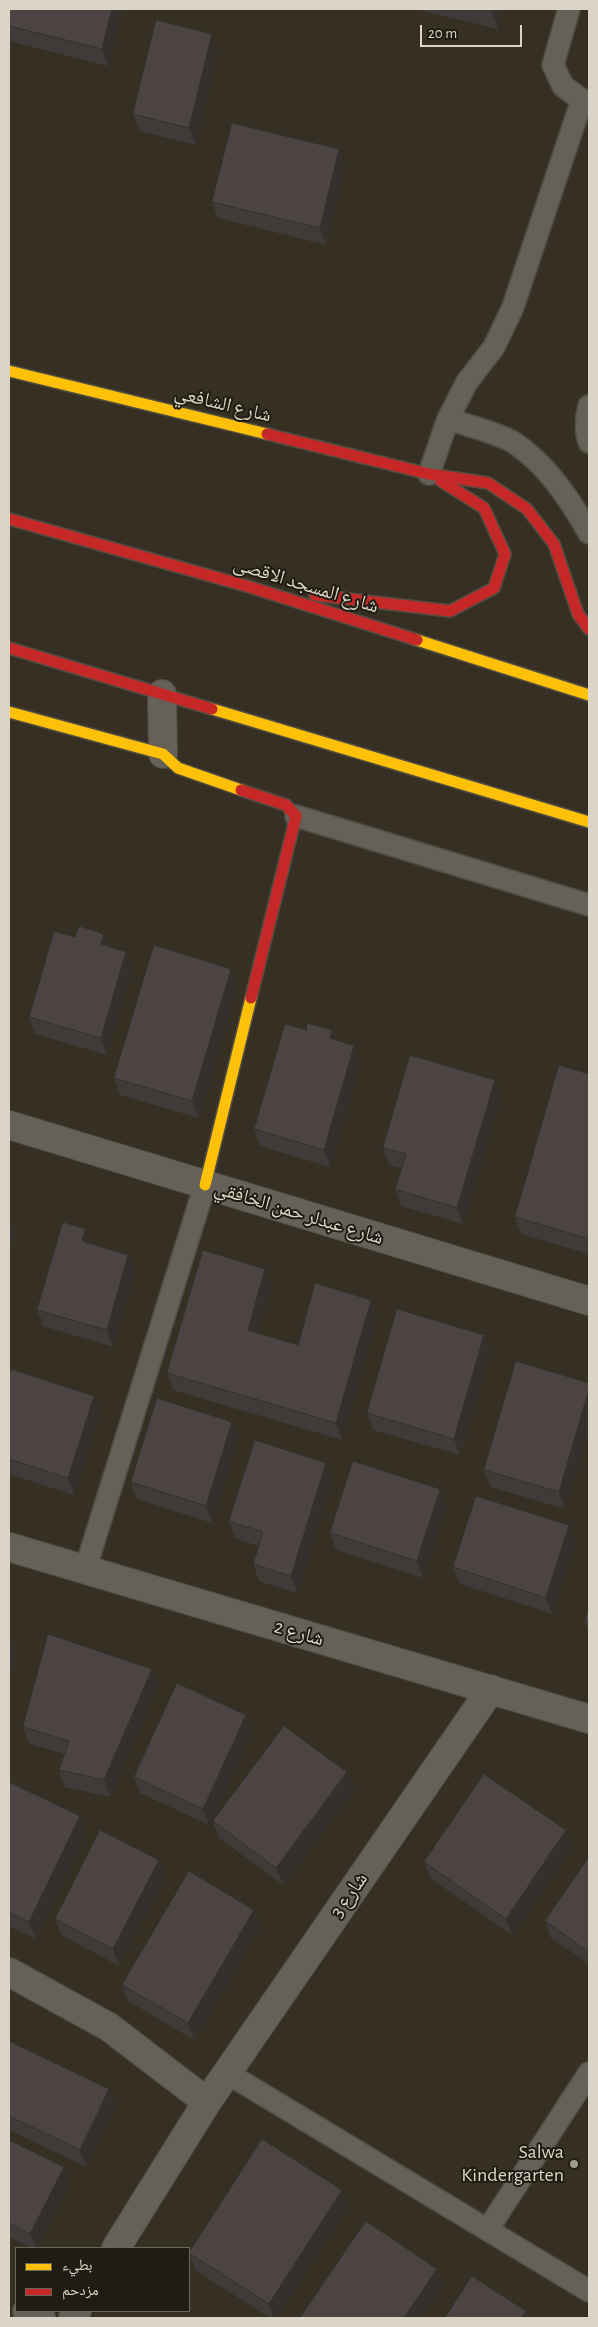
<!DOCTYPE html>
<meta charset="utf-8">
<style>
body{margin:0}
#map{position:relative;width:598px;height:2327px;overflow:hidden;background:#363024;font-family:"Alegreya Sans","Noto Naskh Arabic",sans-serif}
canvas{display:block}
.frame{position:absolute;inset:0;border:10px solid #dbd5c7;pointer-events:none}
.legend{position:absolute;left:15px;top:2247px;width:175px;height:65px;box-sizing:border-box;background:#211c12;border:1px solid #6b665a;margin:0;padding:6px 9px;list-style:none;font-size:15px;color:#dbd5c7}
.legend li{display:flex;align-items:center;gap:10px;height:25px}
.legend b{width:25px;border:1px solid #6b665a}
.scale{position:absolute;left:420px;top:25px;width:102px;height:22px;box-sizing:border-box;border:2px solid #dbd5c7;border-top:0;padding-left:6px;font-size:15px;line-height:18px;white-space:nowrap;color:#dbd5c7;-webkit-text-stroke:4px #211c12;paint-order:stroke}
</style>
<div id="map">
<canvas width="598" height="2327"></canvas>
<div class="frame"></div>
<ul class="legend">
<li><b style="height:6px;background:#ffc107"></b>بطيء</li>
<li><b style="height:6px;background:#c62828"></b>مزدحم</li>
</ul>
<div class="scale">20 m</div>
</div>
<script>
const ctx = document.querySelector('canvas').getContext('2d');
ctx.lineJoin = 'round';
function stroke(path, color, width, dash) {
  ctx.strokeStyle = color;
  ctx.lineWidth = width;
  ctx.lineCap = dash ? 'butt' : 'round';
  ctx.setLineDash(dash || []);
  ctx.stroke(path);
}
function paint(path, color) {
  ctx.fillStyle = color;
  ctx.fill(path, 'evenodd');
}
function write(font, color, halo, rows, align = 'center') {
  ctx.font = font + ' "Alegreya Sans","Noto Naskh Arabic",sans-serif';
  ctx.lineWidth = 4;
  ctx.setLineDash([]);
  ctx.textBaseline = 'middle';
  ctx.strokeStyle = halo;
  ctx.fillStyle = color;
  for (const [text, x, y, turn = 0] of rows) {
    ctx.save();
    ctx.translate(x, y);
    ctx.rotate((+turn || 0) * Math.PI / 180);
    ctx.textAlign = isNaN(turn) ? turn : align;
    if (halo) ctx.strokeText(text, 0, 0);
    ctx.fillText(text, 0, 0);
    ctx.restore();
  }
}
const lane = new Path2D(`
 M589,406c-3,12 -4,24 0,36
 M448,419c18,6 50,14 65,23 34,22 57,58 76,91
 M429,474l19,-55 19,-37 27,-35 19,-40 69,-207 -19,-14 -10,-21 16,-56
 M296,816l293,89
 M85,1570l120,-385
 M227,2073l362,218
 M488,2229l101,-156`);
const street = new Path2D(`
 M162,694l1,60
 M9,1125l580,176
 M9,1547l580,172
 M9,1972l100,55 98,75
 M116,2248l91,-146 284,-413
 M27,2311l14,7
 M73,2318l4,-7`);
const slow = new Path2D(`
 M9,371l258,63
 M417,640l172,55
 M212,709l377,113
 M9,712l154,42 15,14 63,22
 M205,1185l46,-187`);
const jam = new Path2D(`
 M267,434l162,40 59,9 39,26 27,35 24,70 11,15
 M9,519l241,68 167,53
 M315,595l135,16 44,-23 11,-34 -21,-46 -43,-27
 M9,648l203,61
 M241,790l45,15 10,11 -45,182`);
stroke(lane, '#524d42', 24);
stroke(street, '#524d42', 30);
stroke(slow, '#524d42', 14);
stroke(jam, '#524d42', 14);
stroke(lane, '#656058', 21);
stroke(street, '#656058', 28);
stroke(slow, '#ffc107', 11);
stroke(jam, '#c62828', 11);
paint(new Path2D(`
 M9,9h113l-14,57 -99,-25z
 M415,9h88l-5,20z
 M212,34l6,17 -22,94 -57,-14 -6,-17z
 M339,149l6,17 -19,79 -108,-27 -6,-16z
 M75,937l34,9 23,22 -25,87 -72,-21 -6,-17z
 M237,985l-38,133 -79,-23 -6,-17z
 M306,1030h26l4,10 18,6 6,16 -30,105 -70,-21 -6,-17z
 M589,1074v180l-68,-20 -6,-17z
 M501,1096l-38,128 -62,-18 -6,-17 6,-21 -12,-3 -6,-17z
 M85,1229l5,15 45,28 -22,75 -70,-21 -6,-16z
 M271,1286l-13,47 40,12 73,-45 6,17 -35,123 -169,-50 -6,-17z
 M484,1335l6,17 -30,103 -87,-25 -6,-17z
 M9,1375l91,37 -26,83 -65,-21z
 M589,1383v43l-24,83 -74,-22 -7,-17z
 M238,1439l-26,84 -75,-24 -6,-17z
 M333,1480l-36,113 -38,-12 -6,-17 5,-18 -23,-8 -6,-17z
 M440,1489l6,17 -23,72 -87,-28 -6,-17z
 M569,1525l6,17 -23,72 -92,-30 -7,-17z
 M589,1606v28l-4,-13z
 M158,1686l-48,111 -45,-10 -6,-17 6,-16 -36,-10 -6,-17z
 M246,1715l6,17 -43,93 -69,-32 -6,-16z
 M9,1782l71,34 6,17 -50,106 -27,-13z
 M354,1789l-71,96 -64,-47 -6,-17z
 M572,1847l-60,88 -82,-57 -6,-16z
 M589,1857v107l-38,-26 -6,-17z
 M159,1860l6,17 -46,89 -58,-31 -6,-16z
 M254,1910l6,16 -66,114 -66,-39 -6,-16z
 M9,2041l106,65 -29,61 -77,-37z
 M9,2140l61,44 -32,64h-6l-23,-11z
 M342,2190l6,17 -72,111h-6l-75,-48 -6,-17z`), '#403a39');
paint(new Path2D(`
 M112,9h10l-14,57 -6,-17z
 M493,9h10l-5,20 -6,-17z
 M212,34l6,17 -22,94 -7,-17z
 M339,149l6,17 -19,79 -6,-17z
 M104,934l6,16 -9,-6z
 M126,952l6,16 -25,87 -6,-17z
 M231,969l6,16 -38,133 -7,-17z
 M332,1030l6,17 -8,-9z
 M354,1046l6,16 -30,105 -6,-17z
 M495,1080l6,16 -38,128 -6,-16z
 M9,1218l5,15 -5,19z
 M85,1229l6,17 -9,-5z
 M128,1255l7,17 -22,75 -6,-17z
 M265,1269l6,17 -17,61 -6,-17z
 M371,1300l6,17 -35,123 -6,-17z
 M484,1335l6,17 -30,103 -6,-16z
 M589,1389v37l-24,83 -6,-17z
 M94,1396l6,16 -26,83 -6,-17z
 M232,1422l6,17 -26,84 -6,-17z
 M326,1463l7,17 -36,113 -6,-17z
 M440,1489l6,17 -23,72 -6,-17z
 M569,1525l6,17 -23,72 -6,-16z
 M10,1639l6,17 -7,18v-33z
 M152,1669l6,17 -48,111 -6,-17z
 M246,1715l6,17 -43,93 -6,-16z
 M347,1772l7,17 -71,96 -7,-17z
 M80,1816l6,17 -50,106 -7,-17z
 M566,1830l6,17 -60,88 -6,-16z
 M159,1860l6,17 -46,89 -6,-17z
 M254,1910l6,16 -66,114 -6,-17z
 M109,2089l6,17 -29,61 -6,-17z
 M64,2167l6,17 -32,64h-2l-6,-14z
 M342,2190l6,17 -72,111h-2l-5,-14z
 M437,2269l6,17 -22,32h-17z
 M526,2311l2,7h-7z`), '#34302e');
const building = new Path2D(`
 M9,9h103l-10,40 -93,-23z
 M477,9h16l-1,3z
 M156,20l56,14 -23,94 -56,-14z
 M232,123l107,26 -19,79 -108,-26z
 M79,926l25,8 -3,10 25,8 -25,86 -72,-21 25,-86 21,6z
 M154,945l77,24 -39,132 -78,-23z
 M307,1023l25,7 -2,8 24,8 -30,104 -70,-21 31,-105 21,6z
 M410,1055l85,25 -38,128 -62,-19 11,-35 -23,-6z
 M559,1065l30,9v165l-74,-22z
 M63,1222l22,7 -3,12 46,14 -21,75 -70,-20z
 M203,1250l62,19 -17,61 50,15 17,-62 56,17 -35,123 -169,-50z
 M397,1309l87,26 -30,104 -87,-26z
 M516,1361l73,22v6l-30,103 -75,-22z
 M11,1369l83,27 -26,82 -59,-19v-84z
 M157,1398l75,24 -26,84 -75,-24z
 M255,1440l71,23 -35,113 -38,-12 10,-32 -34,-11z
 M353,1461l87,28 -23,72 -87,-28z
 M476,1496l93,29 -23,73 -93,-31z
 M589,1606v16l-4,-1z
 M48,1634l104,35 -48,111 -45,-10 10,-29 -46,-14z
 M177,1683l69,32 -43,94 -69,-32z
 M284,1726l63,46 -71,96 -63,-47z
 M484,1774l82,56 -60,89 -82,-57z
 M9,1782l71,34 -51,106 -20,-10z
 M100,1830l59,30 -46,89 -58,-30z
 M589,1857v95l-44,-31z
 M189,1871l65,39 -66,113 -66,-38z
 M9,2041l100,48 -29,61 -71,-34z
 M262,2139l80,51 -73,114 -80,-51z
 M9,2140l55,27 -34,67 -21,-11z
 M366,2221l71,48 -33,49h-104z
 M472,2276l54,35 -5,7h-76z`);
paint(building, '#4b4442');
stroke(building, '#34302e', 1);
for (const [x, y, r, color] of [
 [574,2164,5,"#a19b8e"]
]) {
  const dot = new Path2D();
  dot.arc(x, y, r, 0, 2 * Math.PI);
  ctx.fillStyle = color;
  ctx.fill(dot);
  stroke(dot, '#211c12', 2);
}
write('20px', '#dbd5c7', '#211c12', [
 ["شارع الشافعي",223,404,14],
 ["شارع المسجد الاقصى",306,585,17],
 ["شارع عبدلر حمن الخافقي",299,1213,17],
 ["شارع 2",299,1633,16],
 ["شارع 3",349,1895,-55]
]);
write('20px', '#dbd5c7', '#211c12', [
 ["Salwa",564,2152],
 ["Kindergarten",564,2175]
], 'right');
</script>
